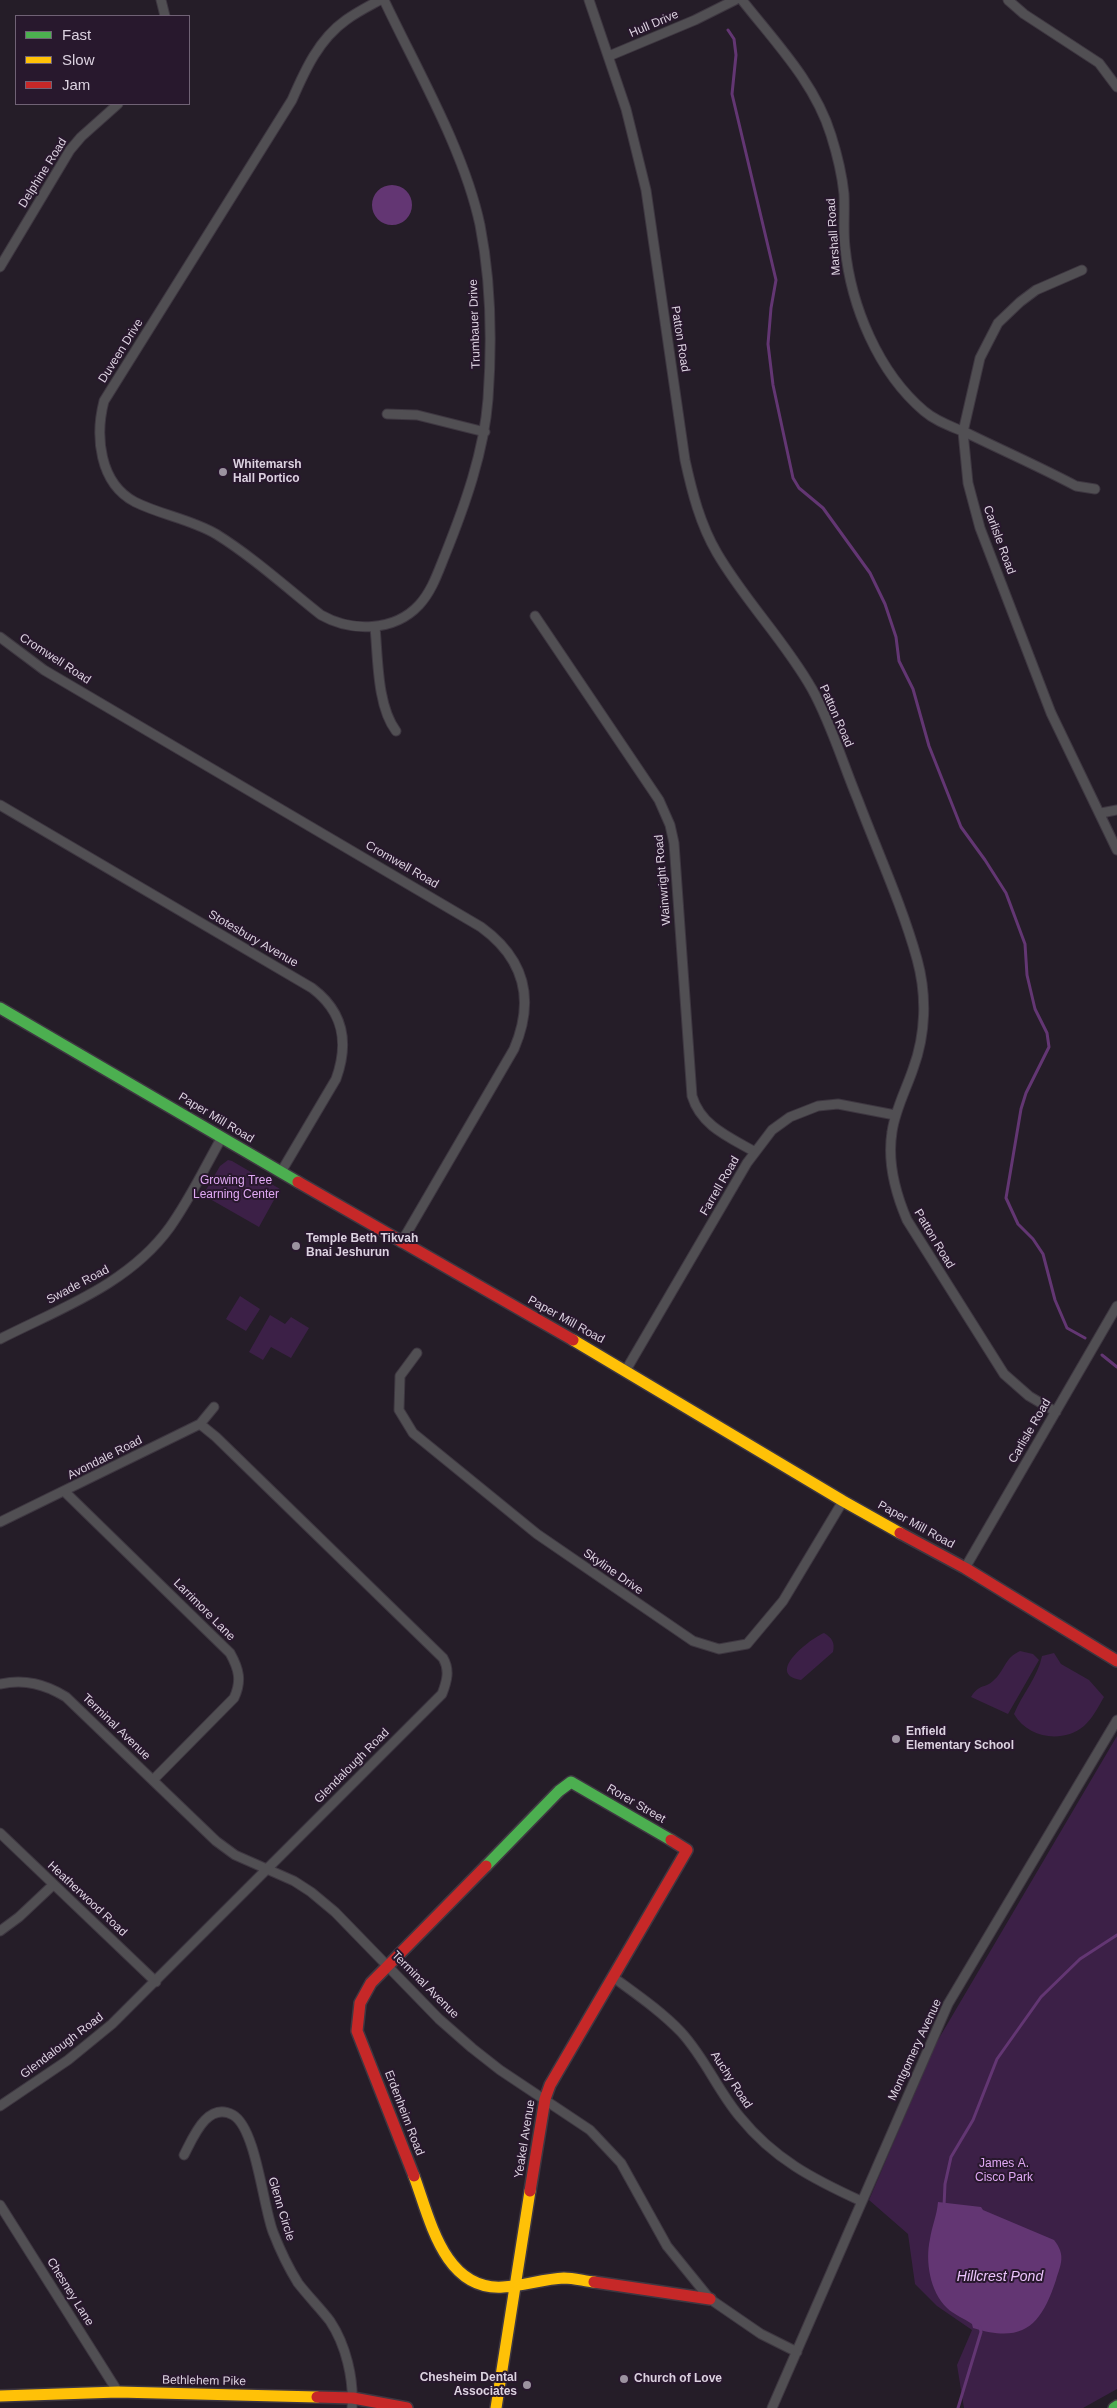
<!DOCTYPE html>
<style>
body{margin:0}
#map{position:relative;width:1117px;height:2408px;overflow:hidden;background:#251d28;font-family:Arial,sans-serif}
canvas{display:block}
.legend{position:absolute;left:15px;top:15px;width:175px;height:90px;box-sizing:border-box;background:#28182d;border:1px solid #706275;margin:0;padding:6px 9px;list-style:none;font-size:15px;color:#dcd2e0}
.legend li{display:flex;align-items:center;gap:10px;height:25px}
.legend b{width:25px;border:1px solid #706275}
</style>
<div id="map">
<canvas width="1117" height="2408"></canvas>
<ul class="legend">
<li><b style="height:6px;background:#4caf50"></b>Fast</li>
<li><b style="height:6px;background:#ffc107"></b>Slow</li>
<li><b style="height:6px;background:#c62828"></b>Jam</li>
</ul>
</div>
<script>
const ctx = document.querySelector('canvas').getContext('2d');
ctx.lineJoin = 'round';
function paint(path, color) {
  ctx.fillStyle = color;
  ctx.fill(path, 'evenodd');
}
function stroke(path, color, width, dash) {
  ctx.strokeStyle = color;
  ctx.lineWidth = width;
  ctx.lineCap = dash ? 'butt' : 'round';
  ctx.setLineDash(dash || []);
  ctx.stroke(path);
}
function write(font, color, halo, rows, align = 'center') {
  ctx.font = font + ' Arial,sans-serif';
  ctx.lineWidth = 4;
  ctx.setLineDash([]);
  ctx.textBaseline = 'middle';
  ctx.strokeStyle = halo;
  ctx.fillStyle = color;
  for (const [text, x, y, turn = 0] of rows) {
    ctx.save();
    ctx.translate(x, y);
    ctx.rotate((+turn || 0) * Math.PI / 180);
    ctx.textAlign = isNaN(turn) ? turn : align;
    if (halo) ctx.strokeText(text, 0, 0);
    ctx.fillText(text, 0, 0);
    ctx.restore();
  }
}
paint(new Path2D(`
 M228,1160l4,1 48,28 -21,38 -56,-32 17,-29z
 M240,1296l20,13 -14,22 -20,-12z
 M270,1315l15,9 6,-7 18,11 -18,30 -20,-11 -8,13 -14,-8z
 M824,1633c8,5 11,9 9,19l-32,28c-37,-6 10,-42 23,-47z
 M1020,1651l13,3 6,6 -31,54 -37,-17c9,-14 13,-8 22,-16 12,-10 11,-23 27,-30z
 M1054,1653l7,11 28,16 15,17c-6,10 -11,21 -20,29 -22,18 -56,12 -70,-12 8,-20 24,-37 28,-58z
 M1117,1736v653l-34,19h-119l-7,-43 15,-35 -35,-24 -22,-22 -7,-50 -39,-34 66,-155z`), '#3c2047');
paint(new Path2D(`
 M372 205a20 20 0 1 1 40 0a20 20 0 1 1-40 0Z
 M938,2202l43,5 2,3 71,30c12,15 7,24 2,40 -15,45 -32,64 -83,48l-1,-4c-8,-6 -18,-9 -25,-16 -17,-16 -22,-47 -17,-69 2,-13 7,-24 8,-37z`), '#633673');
stroke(new Path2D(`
 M728,30l6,9 2,16 -4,39 44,186 -5,28 -3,36 5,41 20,93 6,10 24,20 47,65 15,31 11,33 3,24 14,28 16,57 32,81 24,33 21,33 19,51 2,31 8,34 12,24 2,14 -23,46 -5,16 -15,89 12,26 15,15 10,15 12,46 12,28 18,10
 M1102,1355l15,12
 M944,2206l1,-22 6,-27 22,-37 24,-61 44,-62 39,-38 37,-24
 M958,2408l23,-76 -1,-5`), '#633673', 3);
const street = new Path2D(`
 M161,0l4,16
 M380,0c-11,6 -23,12 -34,20 -27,19 -41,50 -54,80l-188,301c-9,35 -5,82 31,101 26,13 55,17 81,32 37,23 71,54 105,81 30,17 73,17 98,-10 13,-14 19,-33 26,-50 20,-50 39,-103 43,-156 4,-56 3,-118 -8,-174 -16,-75 -63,-155 -96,-225
 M589,0l37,109 20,81 39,270c7,32 15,64 32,93 28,48 68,88 95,136 19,34 31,75 46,111 20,53 44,105 59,159 10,36 9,75 -4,110 -7,21 -18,41 -21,63 -5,31 3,60 15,88l97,154 25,22 27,16
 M742,0c33,42 73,83 89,135 6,19 11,39 13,59 1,18 -1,36 1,53 6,59 33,125 79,164 14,12 30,16 47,24 35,17 71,33 105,51l19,3
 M1008,0l16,14 75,49 18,24
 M609,56l86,-36 40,-20
 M0,267l70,-117 11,-13 37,-33
 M1082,270l-46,20 -16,12 -22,21 -18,35 -17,74 5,51 12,45 71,185 66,137
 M387,414l30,1 68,17
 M535,616l124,184 11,25 4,18 18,253c9,30 37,41 63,56
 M375,627c3,31 2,79 21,104
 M0,637l44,33 437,257c44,32 54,73 33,122l-113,194
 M0,805l312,183c32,24 37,55 24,91l-55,93
 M1101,813l16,-3
 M0,1339c61,-31 129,-55 170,-112 20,-28 35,-60 52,-90
 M417,1353l-17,23 -1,34 14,23 124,101 156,107 26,8 28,-5 36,-43 60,-100
 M626,1370l121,-207 25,-33 18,-13 28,-11 20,-2 57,11
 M65,1492l165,161c9,16 12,28 4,45l-81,82
 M0,1522l200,-98 14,-17
 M965,1568l152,-262
 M0,1684c25,-5 45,0 66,13l150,144 19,14 59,26 17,11 24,20 104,107 33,29 28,22 90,60 31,33 46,83 43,53 51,35 36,18
 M0,1833l156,149
 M0,1931l19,-14 34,-32
 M613,1977c23,17 48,34 68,55 24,26 37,59 59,85 34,42 73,62 121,84
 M0,2106l68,-46 44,-36 330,-330c5,-13 8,-24 1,-36l-227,-221 -16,-13
 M184,2155c9,-17 23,-54 49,-40 23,13 30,91 40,117 7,18 15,35 25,51 10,13 22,25 32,38 16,24 24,58 22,87
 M0,2205l118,187
 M772,2408l176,-404 169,-284`);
const fast = new Path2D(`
 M0,1008l298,174
 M486,1866l73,-75 12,-9 100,58
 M1114,2408l3,-2`);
const slow = new Path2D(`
 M573,1340l270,161 57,32
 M414,2176c16,43 30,115 89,111 20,-1 40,-8 61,-9 10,0 20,3 30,4
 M0,2396l118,-4 199,5
 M496,2408l34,-217`);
const jam = new Path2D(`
 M298,1182l275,158
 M900,1533l65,35 152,93
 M414,2176l-57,-145 3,-28 11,-20 115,-117
 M530,2191l15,-92 5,-14 137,-235 -16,-10
 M594,2282l116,17
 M317,2397l36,1 54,10`);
stroke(street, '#3e3741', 11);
stroke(fast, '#3e3741', 14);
stroke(slow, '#3e3741', 14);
stroke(jam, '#3e3741', 14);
stroke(street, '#514f53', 9);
stroke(fast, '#4caf50', 11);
stroke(slow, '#ffc107', 11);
stroke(jam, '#c62828', 11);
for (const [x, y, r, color] of [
 [223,472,5,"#9c93a0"],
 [296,1246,5,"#9c93a0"],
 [896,1739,5,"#9c93a0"],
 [624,2379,5,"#9c93a0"],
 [527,2385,5,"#9c93a0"]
]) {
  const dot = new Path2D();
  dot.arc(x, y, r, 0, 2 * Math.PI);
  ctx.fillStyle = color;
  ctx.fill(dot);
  stroke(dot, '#28182d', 2);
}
write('12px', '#dcd2e0', '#28182d', [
 ["Hull Drive",654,24,-23],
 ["Delphine Road",43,173,-58],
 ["Marshall Road",834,237,-94],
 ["Trumbauer Drive",475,324,-92],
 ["Patton Road",680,339,81],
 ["Duveen Drive",121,351,-58],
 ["Carlisle Road",999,540,70],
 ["Cromwell Road",55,659,33],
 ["Patton Road",836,716,66],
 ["Cromwell Road",402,865,30],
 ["Wainwright Road",663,880,-95],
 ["Stotesbury Avenue",253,939,30],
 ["Paper Mill Road",216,1118,31],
 ["Farrell Road",720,1186,-60],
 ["Patton Road",934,1239,59],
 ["Swade Road",78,1285,-28],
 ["Paper Mill Road",566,1320,29],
 ["Carlisle Road",1030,1431,-60],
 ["Avondale Road",105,1458,-27],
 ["Paper Mill Road",916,1525,29],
 ["Skyline Drive",613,1572,35],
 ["Larrimore Lane",204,1610,45],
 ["Terminal Avenue",116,1727,44],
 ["Glendalough Road",352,1766,-45],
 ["Rorer Street",636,1804,30],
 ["Heatherwood Road",87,1899,43],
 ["Terminal Avenue",425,1985,45],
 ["Glendalough Road",62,2046,-37],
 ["Montgomery Avenue",915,2050,-65],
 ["Auchy Road",731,2080,57],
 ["Erdenheim Road",404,2113,69],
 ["Yeakel Avenue",525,2139,-81],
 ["Glenn Circle",281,2209,73],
 ["Chesney Lane",70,2292,58],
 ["Bethlehem Pike",204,2381,1]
]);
write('bold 12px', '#dcd2e0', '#28182d', [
 ["Whitemarsh",233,465],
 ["Hall Portico",233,479],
 ["Temple Beth Tikvah",306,1239],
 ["Bnai Jeshurun",306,1253],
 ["Enfield",906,1732],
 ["Elementary School",906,1746],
 ["Chesheim Dental",517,2378,"right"],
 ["Associates",517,2392,"right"],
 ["Church of Love",634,2379]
], 'left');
write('12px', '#e0a9f4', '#28182d', [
 ["Growing Tree",236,1181],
 ["Learning Center",236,1195],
 ["James A.",1004,2164],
 ["Cisco Park",1004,2178]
]);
write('italic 14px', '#ecc3fc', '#28182d', [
 ["Hillcrest Pond",1000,2277]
]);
</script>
